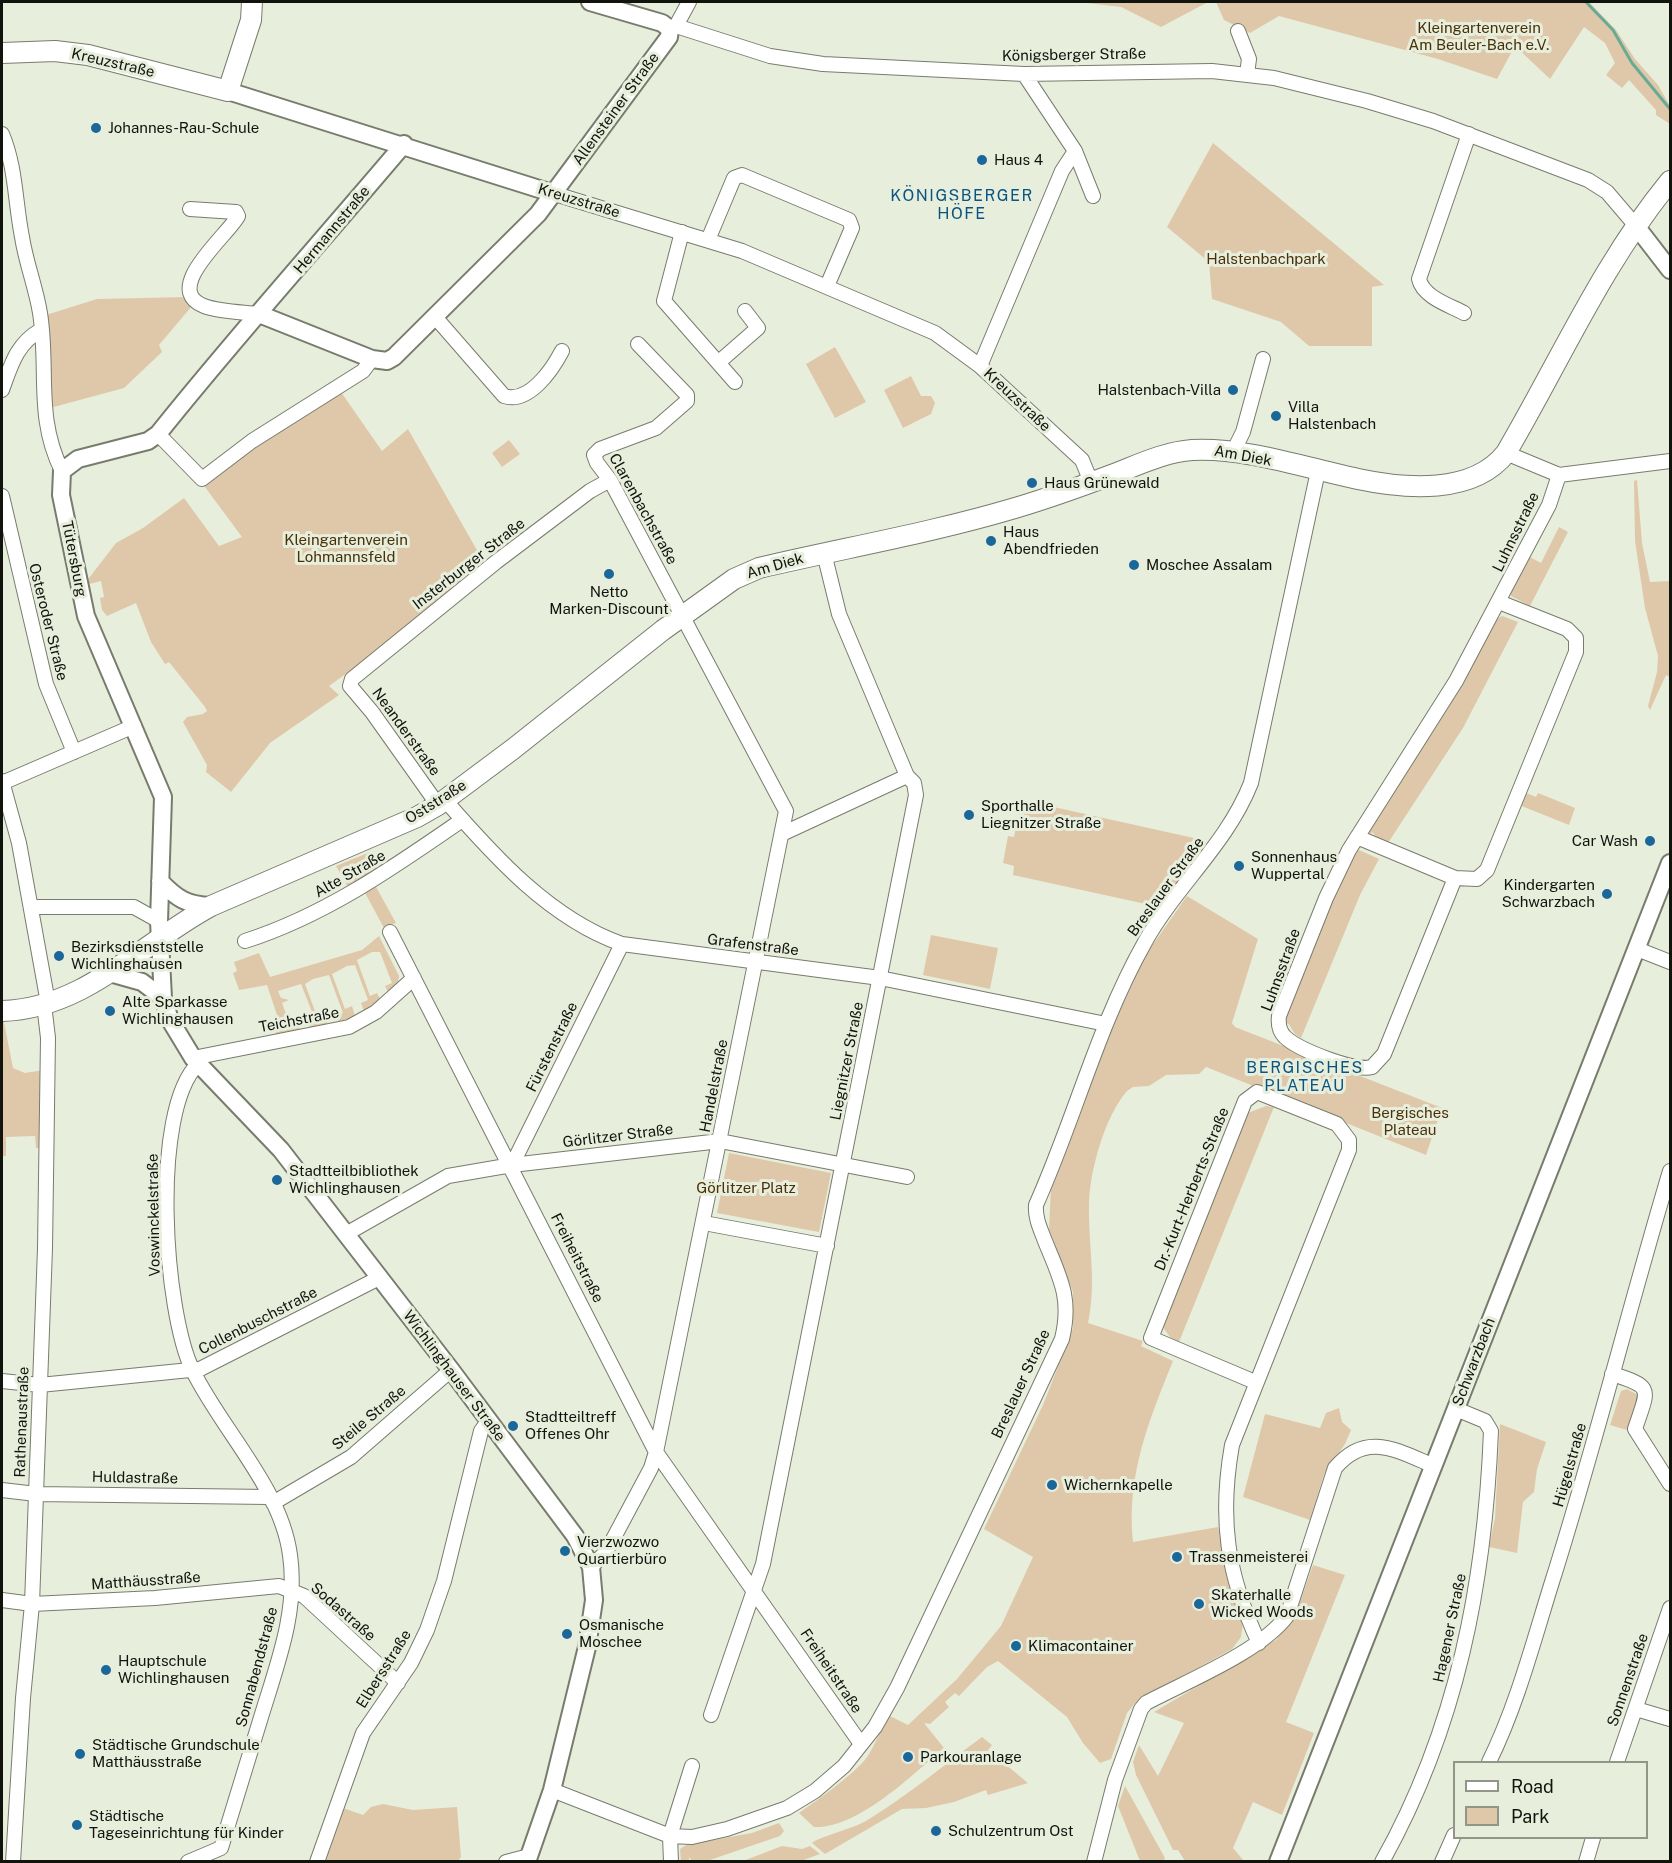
<!DOCTYPE html>
<meta charset="utf-8">
<style>
body{margin:0}
#map{position:relative;width:1672px;height:1863px;overflow:hidden;background:#e8eedc;font-family:"Public Sans",sans-serif}
canvas{display:block}
.frame{position:absolute;inset:0;border:3px solid #11130d;pointer-events:none}
.legend{position:absolute;left:1453px;top:1761px;width:195px;height:78px;box-sizing:border-box;background:#e8eedc;border:2px solid #929689;margin:0;padding:8px 10px;list-style:none;font-size:18px;color:#11130d}
.legend li{display:flex;align-items:center;gap:12px;height:30px}
.legend b{width:30px;border:2px solid #929689}
</style>
<div id="map">
<canvas width="1672" height="1863"></canvas>
<div class="frame"></div>
<ul class="legend">
<li><b style="height:8px;background:#fff"></b>Road</li>
<li><b style="height:16px;background:#dfc8a9"></b>Park</li>
</ul>
</div>
<script>
const ctx = document.querySelector('canvas').getContext('2d');
ctx.lineJoin = 'round';
function paint(path, color) {
  ctx.fillStyle = color;
  ctx.fill(path, 'evenodd');
}
function stroke(path, color, width, dash) {
  ctx.strokeStyle = color;
  ctx.lineWidth = width;
  ctx.lineCap = dash ? 'butt' : 'round';
  ctx.setLineDash(dash || []);
  ctx.stroke(path);
}
function write(font, color, halo, rows, align = 'center') {
  ctx.font = font + ' "Public Sans",sans-serif';
  ctx.lineWidth = 6;
  ctx.setLineDash([]);
  ctx.textBaseline = 'middle';
  ctx.strokeStyle = halo;
  ctx.fillStyle = color;
  for (const [text, x, y, turn = 0] of rows) {
    ctx.save();
    ctx.translate(x, y);
    ctx.rotate((+turn || 0) * Math.PI / 180);
    ctx.textAlign = isNaN(turn) ? turn : align;
    if (halo) ctx.strokeText(text, 0, 0);
    ctx.fillText(text, 0, 0);
    ctx.restore();
  }
}
paint(new Path2D(`
 M1078,2h130l-47,25 -40,-20z
 M1216,2h373l27,28 19,29 23,26 12,21v18l-14,-9v-5l-27,-30 -7,8 -16,-13 9,-12 -10,-20 -21,-16 -34,52 -35,-33 -18,33 -59,-20 -159,-43 -29,17 -26,-13z
 M1213,143l171,142 -12,2v59h-63l-28,-24 -69,-23 -3,-37 -42,-35z
 M186,297l6,9 -33,39 3,7 -38,36 -74,20 -4,-93 51,-16z
 M835,347l31,55 -31,16 -29,-54z
 M911,376l10,20h10l4,7 -4,11 -28,14 -19,-38z
 M341,392l41,59 26,-22 78,137 -132,108 -3,-4 -22,16 10,9 -69,48 -39,49 -25,-20 1,-7 -24,-43 4,-5 16,-3 4,-3 -2,-4 -36,-45 -4,2 -14,-22 -15,-39 -29,13 -5,-6 -2,-12 4,-1 -3,-16 -12,3v-6l27,-35 27,-15 41,-30 35,48 23,-9 -40,-54z
 M509,440l11,14 -18,13 -10,-14z
 M1637,480l5,63 8,39 20,-1v96l-4,-2 -16,35 -2,-4 9,-34 1,-16 -13,-48 -10,-67 -1,-60z
 M1559,527l9,5 -38,74 -19,-10v-8l17,-32 13,7z
 M1502,616l16,6 -55,106 -75,115 -10,-4 -6,-7 -2,3 -1,-4c35,-60 72,-118 109,-177 6,-11 12,-33 24,-38z
 M1524,792l12,5 2,-4 37,15 -6,17 -50,-20z
 M1022,800l181,40 4,6 -42,56 -10,4 -142,-31 1,-9 -11,-3 5,-27 6,1z
 M1359,850l20,9 -19,36 -59,143 -6,-4 -7,-11 -2,3 -1,-8 45,-117 25,-49z
 M370,852l10,19 -31,18 -13,-23z
 M375,885l21,38 -12,5 -20,-37z
 M1187,896l71,43 -26,84 3,4 207,81 -16,47 -220,-88 -7,7 -33,1 -17,11 -16,1 -6,4c-22,25 -37,79 -38,112 -1,41 8,80 -1,120l55,18 -2,5 32,15c-24,59 -47,115 -40,181l85,-15 9,49 16,47 -2,14 -9,12 -97,54 -8,10 -16,46 -11,4 -17,-20 -16,-26 -69,-56 -11,6 -28,29 -4,-3 -10,9 4,5 -19,17 -6,-1 20,25c-32,27 -86,81 -130,79l-15,-14c17,-12 57,-40 68,-56 9,-13 13,-28 23,-41l18,9 49,-46 44,-53 32,-69 -49,-28 59,-124 30,-77v-36l-24,-62 2,-44 65,-175 26,-51z
 M931,935l67,13 -8,41 -67,-14z
 M379,936l20,40 -1,6 -10,10 -3,-6 7,-3 -12,-31h-8l-15,8 13,36 7,-3 3,6 -16,12 -3,-8 7,-3 -13,-35 -8,1 -15,8 13,35 7,-3 3,10 -16,6 -3,-6 7,-3 -14,-38 -16,4 -8,5 14,38 8,-2v4l-17,4 -1,-3 7,-3 -15,-38 -23,7 3,7 8,2 -7,3 9,24 7,-2 2,5 -23,5 -3,-8 6,-3 -13,-39 -28,5 -6,-17 4,-2 -3,-9 25,-9 11,24 92,-27z
 M2,1022h2l9,46 12,5 19,-3v78h-8l-1,-12 -29,1v19h-4z
 M1266,1106l8,1 -95,235 -9,-5 -8,-11 83,-212z
 M729,1153l102,20 -12,59 -102,-19z
 M1627,1389l11,6 -11,35 -17,-5 11,-34z
 M1339,1408l3,14 9,8 -6,14 -21,30 -14,46 -67,-23 22,-83 55,14 6,-15z
 M1500,1424l46,18 -9,27 -3,23 -11,10 -6,51 -28,-6 6,-29z
 M1313,1565l32,10 -59,147 28,11 -32,82 -29,-13 -20,46 11,13h-59l-7,-11h-5l-37,-75 -3,-13 6,-17 19,31 26,-53 -30,-11 122,-72 20,-27z
 M982,1737l10,8 -4,5 40,33 -40,12 -2,-5 -32,12 -28,6 -24,1 -77,45 -13,-11c4,-5 42,-15 54,-22 41,-25 78,-56 116,-84z
 M1125,1786l40,72 -2,3h-23l-22,-55z
 M383,1804l30,6 44,-3 4,50 -3,4 -135,1 20,-54 20,7 8,-8z
 M779,1823l5,8 -4,5 -73,25h-15l-3,-4v4h-8l-1,-12 6,-4 66,-12z
 M782,1846l20,3 8,-3 10,8 -19,7h-58z`), '#dfc8a9');
stroke(new Path2D(`
 M1586,2l27,28 19,33 38,46`), '#68ab95', 3);
const minor = new Path2D(`
 M676,26l94,30 53,8 201,10 188,-3 62,7 93,23 66,20 155,59 19,12 29,34
 M670,29l6,-3 13,-24
 M1238,31l11,28 -2,15
 M1024,74l51,77 18,45
 M2,134c14,33 13,68 20,103 4,26 14,51 18,76 9,56 -5,104 22,158
 M555,194l187,57 193,82 45,33 102,94 9,22
 M190,209l46,3 2,4c-8,17 -78,73 -34,90 16,6 38,6 55,8
 M682,232l-18,69 71,81
 M708,240l26,-62 8,-3 107,45 3,8 -25,58
 M1464,313c-15,-8 -41,-16 -45,-34l50,-145
 M436,318l68,78c25,8 48,-26 58,-45
 M719,362l39,-34 -13,-17
 M980,366l82,-195 13,-20
 M2,390c9,-25 15,-47 39,-60
 M158,434l44,45 50,-38 111,-70 9,-12
 M1233,452l10,-20 20,-73
 M1559,475l111,-14
 M2,496l44,188 28,68
 M1499,602l68,27 9,9v14l-89,218 -10,9 -22,-1 -71,176 -12,13c-17,5 -73,-17 -87,-30 -6,-6 -7,-13 -6,-21l47,-118 23,-48 107,-169 93,-176 10,-30 -53,-22
 M2,781l17,62 29,160
 M2,783l132,-57
 M445,800c48,55 105,119 177,144l258,34 226,46
 M438,805l-66,-93 -22,-26 2,-7 144,-117 94,-71 20,-11
 M784,833l123,-57
 M1357,837l98,41
 M31,907h103l25,14
 M390,932l266,520 205,292
 M245,941c81,-26 149,-74 217,-121
 M1637,949l33,13
 M193,1058l156,-31 27,-15 38,-34
 M512,1165l110,-221
 M704,1223l123,23
 M346,1234l102,-58 64,-11 208,-24 187,36
 M1612,1374c43,13 36,15 23,55l35,55
 M2,1381l38,4 160,-16 179,-91
 M1255,1382l-104,-44 94,-237 12,-9 80,32 12,16v10l-117,295c-13,74 -5,130 27,198
 M2,1490l34,4 233,3
 M273,1503l78,-46 100,-87
 M591,1567l13,-13 7,-11 40,-75 5,-16 130,-641 -176,-331 -13,-17 -3,-8 6,-6 56,-21 31,-27v-6l-49,-51
 M2,1600l30,4 123,-6 124,-12 25,10 94,87
 M1636,1709l34,10
 M711,1715l52,-151 153,-769 -2,-12 -7,-7 -68,-162 -15,-61
 M1489,1762c28,-57 44,-119 63,-180 43,-136 77,-274 118,-411
 M1617,1762l53,-154
 M552,1790l118,46 22,1 35,-8 60,-21 28,-17 29,-25 31,-39 22,-39 165,-349c10,-41 -2,-61 -17,-98 -5,-13 -10,-23 -9,-36 39,-87 62,-180 109,-263 31,-56 82,-98 106,-159l67,-312
 M13,1862l10,-164 9,-94 13,-356 3,-210 -4,-34
 M188,1862l33,-14c14,-45 27,-89 41,-134 16,-52 36,-104 28,-159 -9,-67 -68,-125 -97,-184 -29,-58 -43,-260 5,-307
 M317,1862l46,-129 48,-70 16,-33 17,-49 37,-150 7,-10
 M506,1862l23,-6
 M671,1862l-1,-26 22,-70
 M1094,1862l21,-82 26,-71 5,-6c41,-22 114,-51 141,-87l48,-148c31,-37 61,-18 99,-2
 M1382,1862c75,-134 103,-279 109,-431l-6,-10 -29,-12
 M1442,1862l12,-27
 M1586,1862l7,-24`);
const tertiary = new Path2D(`
 M228,91l327,103
 M404,144c-82,97 -167,191 -246,290l-10,7 -70,18 -16,12 -1,24 25,121 77,181 -4,124 4,77 7,22 23,38 88,92 170,220 124,166 16,31 3,33 -7,47 -35,143 -25,72
 M1636,226l34,44
 M259,314l113,45 15,2 7,-4 144,-143 131,-177 1,-8 -8,-6 -72,-21
 M160,881c17,18 27,24 51,25
 M110,973l32,9 21,16
 M1278,1862l392,-999`);
const secondary = new Path2D(`
 M2,53l53,-2 33,4 140,36 23,-71 1,-18
 M2,1011c82,-2 140,-68 209,-105l206,-89 21,-12 75,-56 150,-119 71,-51 25,-11c85,-20 172,-35 256,-60 34,-10 67,-22 99,-34 26,-10 51,-22 78,-24 52,-3 114,18 166,29 47,10 115,16 148,-26 54,-92 96,-189 164,-272`);
stroke(minor, '#777c6d', 16);
stroke(tertiary, '#777c6d', 20);
stroke(secondary, '#777c6d', 22);
stroke(minor, '#fff', 14);
stroke(tertiary, '#fff', 16);
stroke(secondary, '#fff', 20);
for (const [x, y, r, color] of [
 [96,128,6,"#1b679a"],
 [982,160,6,"#1b679a"],
 [1233,390,6,"#1b679a"],
 [1276,416,6,"#1b679a"],
 [1032,483,6,"#1b679a"],
 [991,541,6,"#1b679a"],
 [1134,565,6,"#1b679a"],
 [609,574,6,"#1b679a"],
 [969,815,6,"#1b679a"],
 [1650,841,6,"#1b679a"],
 [1239,866,6,"#1b679a"],
 [1607,894,6,"#1b679a"],
 [59,956,6,"#1b679a"],
 [110,1011,6,"#1b679a"],
 [277,1180,6,"#1b679a"],
 [513,1426,6,"#1b679a"],
 [1052,1485,6,"#1b679a"],
 [565,1551,6,"#1b679a"],
 [1177,1557,6,"#1b679a"],
 [1199,1604,6,"#1b679a"],
 [567,1634,6,"#1b679a"],
 [1016,1646,6,"#1b679a"],
 [106,1670,6,"#1b679a"],
 [80,1754,6,"#1b679a"],
 [908,1757,6,"#1b679a"],
 [77,1825,6,"#1b679a"],
 [936,1831,6,"#1b679a"]
]) {
  const dot = new Path2D();
  dot.arc(x, y, r, 0, 2 * Math.PI);
  ctx.fillStyle = color;
  ctx.fill(dot);
  stroke(dot, '#e8eedc', 2);
}
write('15px', '#493008', '#e8eedc', [
 ["Kleingartenverein",1479,28],
 ["Am Beuler-Bach e.V.",1479,45],
 ["Halstenbachpark",1266,259],
 ["Kleingartenverein",346,540],
 ["Lohmannsfeld",346,557],
 ["Bergisches",1410,1113],
 ["Plateau",1410,1130],
 ["Görlitzer Platz",746,1188]
]);
write('15px', '#11130d', '#e8eedc', [
 ["Königsberger Straße",1074,55,-1],
 ["Kreuzstraße",113,63,13],
 ["Allensteiner Straße",616,109,-54],
 ["Kreuzstraße",579,201,17],
 ["Hermannstraße",332,230,-50],
 ["Kreuzstraße",1017,400,43],
 ["Am Diek",1243,456,10],
 ["Clarenbachstraße",643,509,61],
 ["Luhnsstraße",1516,532,-64],
 ["Tütersburg",74,559,79],
 ["Insterburger Straße",469,564,-38],
 ["Am Diek",775,566,-16],
 ["Osteroder Straße",48,622,76],
 ["Neanderstraße",406,732,54],
 ["Oststraße",436,802,-32],
 ["Alte Straße",350,874,-30],
 ["Breslauer Straße",1166,887,-54],
 ["Grafenstraße",753,945,7],
 ["Luhnsstraße",1281,970,-70],
 ["Teichstraße",299,1020,-11],
 ["Fürstenstraße",552,1047,-64],
 ["Liegnitzer Straße",847,1061,-79],
 ["Handelstraße",714,1086,-79],
 ["Görlitzer Straße",618,1136,-7],
 ["Dr.-Kurt-Herberts-Straße",1192,1189,-68],
 ["Voswinckelstraße",154,1215,-91],
 ["Freiheitstraße",577,1258,63],
 ["Collenbuschstraße",258,1321,-27],
 ["Schwarzbach",1474,1362,-69],
 ["Wichlinghauser Straße",454,1376,53],
 ["Breslauer Straße",1021,1384,-65],
 ["Steile Straße",369,1418,-40],
 ["Rathenaustraße",22,1422,-88],
 ["Hügelstraße",1570,1465,-74],
 ["Huldastraße",135,1478,1],
 ["Matthäusstraße",146,1581,-4],
 ["Sodastraße",343,1612,41],
 ["Hagener Straße",1450,1628,-78],
 ["Sonnabendstraße",257,1667,-75],
 ["Elbersstraße",384,1669,-58],
 ["Freiheitstraße",831,1671,56],
 ["Sonnenstraße",1628,1680,-71]
]);
write('15px', '#11130d', '#e8eedc', [
 ["Johannes-Rau-Schule",108,128],
 ["Haus 4",994,160],
 ["Halstenbach-Villa",1221,390,"right"],
 ["Villa",1288,407],
 ["Halstenbach",1288,424],
 ["Haus Grünewald",1044,483],
 ["Haus",1003,532],
 ["Abendfrieden",1003,549],
 ["Moschee Assalam",1146,565],
 ["Netto",609,592,"center"],
 ["Marken-Discount",609,609,"center"],
 ["Sporthalle",981,806],
 ["Liegnitzer Straße",981,823],
 ["Car Wash",1638,841,"right"],
 ["Sonnenhaus",1251,857],
 ["Wuppertal",1251,874],
 ["Kindergarten",1595,885,"right"],
 ["Schwarzbach",1595,902,"right"],
 ["Bezirksdienststelle",71,947],
 ["Wichlinghausen",71,964],
 ["Alte Sparkasse",122,1002],
 ["Wichlinghausen",122,1019],
 ["Stadtteilbibliothek",289,1171],
 ["Wichlinghausen",289,1188],
 ["Stadtteiltreff",525,1417],
 ["Offenes Ohr",525,1434],
 ["Wichernkapelle",1064,1485],
 ["Vierzwozwo",577,1542],
 ["Quartierbüro",577,1559],
 ["Trassenmeisterei",1189,1557],
 ["Skaterhalle",1211,1595],
 ["Wicked Woods",1211,1612],
 ["Osmanische",579,1625],
 ["Moschee",579,1642],
 ["Klimacontainer",1028,1646],
 ["Hauptschule",118,1661],
 ["Wichlinghausen",118,1678],
 ["Städtische Grundschule",92,1745],
 ["Matthäusstraße",92,1762],
 ["Parkouranlage",920,1757],
 ["Städtische",89,1816],
 ["Tageseinrichtung für Kinder",89,1833],
 ["Schulzentrum Ost",948,1831]
], 'left');
ctx.letterSpacing = '1.5px';
write('16px', '#0a5481', '#e8eedc', [
 ["KÖNIGSBERGER",962,196],
 ["HÖFE",962,214],
 ["BERGISCHES",1305,1068],
 ["PLATEAU",1305,1086]
]);
ctx.letterSpacing = '0px';
</script>
